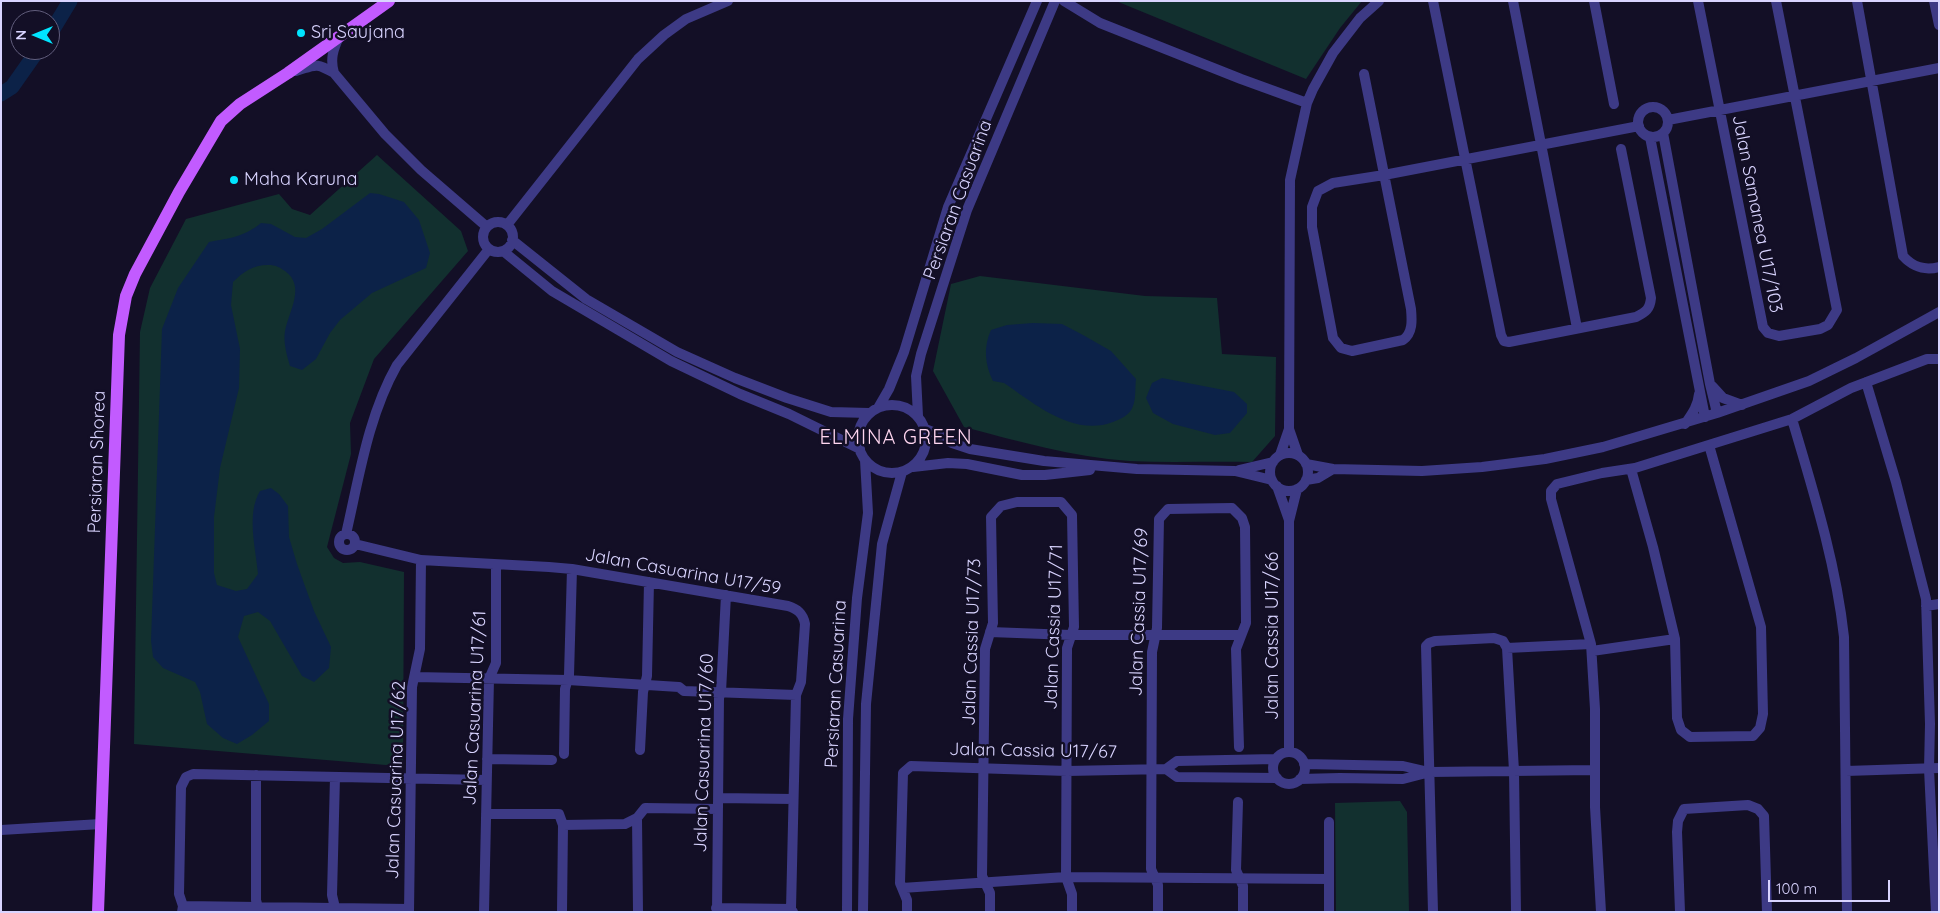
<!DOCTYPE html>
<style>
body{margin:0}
#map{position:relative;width:1940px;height:913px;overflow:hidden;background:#130f26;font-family:Quicksand,sans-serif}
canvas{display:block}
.frame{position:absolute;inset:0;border:2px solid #d9d4ff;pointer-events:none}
.north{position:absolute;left:10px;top:10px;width:50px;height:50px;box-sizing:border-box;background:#130f26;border:1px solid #625e7d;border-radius:50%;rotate:270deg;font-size:14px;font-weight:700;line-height:20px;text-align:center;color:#d9d4ff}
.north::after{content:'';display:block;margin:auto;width:18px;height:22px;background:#00e5ff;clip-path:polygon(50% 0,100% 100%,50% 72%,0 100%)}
.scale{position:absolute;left:1768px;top:880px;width:122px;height:22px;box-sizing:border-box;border:2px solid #d9d4ff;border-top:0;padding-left:6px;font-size:15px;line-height:18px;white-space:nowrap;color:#d9d4ff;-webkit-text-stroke:4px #130f26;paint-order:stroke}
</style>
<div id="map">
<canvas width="1940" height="913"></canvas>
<div class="frame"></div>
<div class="north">N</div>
<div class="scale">100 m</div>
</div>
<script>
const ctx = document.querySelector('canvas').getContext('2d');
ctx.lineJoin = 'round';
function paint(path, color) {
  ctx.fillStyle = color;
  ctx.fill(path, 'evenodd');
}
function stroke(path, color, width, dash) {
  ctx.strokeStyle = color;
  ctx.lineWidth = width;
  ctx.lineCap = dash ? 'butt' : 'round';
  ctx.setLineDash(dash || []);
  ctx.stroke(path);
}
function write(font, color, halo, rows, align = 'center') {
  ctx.font = font + ' Quicksand,sans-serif';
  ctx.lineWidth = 5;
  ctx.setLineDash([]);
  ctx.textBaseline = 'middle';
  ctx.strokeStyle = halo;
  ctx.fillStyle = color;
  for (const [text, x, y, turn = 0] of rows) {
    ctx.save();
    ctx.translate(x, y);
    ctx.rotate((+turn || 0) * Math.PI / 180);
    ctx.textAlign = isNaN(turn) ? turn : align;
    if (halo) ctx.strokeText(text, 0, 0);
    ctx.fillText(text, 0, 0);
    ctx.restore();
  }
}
paint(new Path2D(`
 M1116,1h246l-22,27 -34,51z
 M377,155l84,76 7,20 -94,108 -24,64 1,31 -24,93 7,11 9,5 17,-1 44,10 -1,190 -17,3 -252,-21 6,-412 10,-44 36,-69 93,-25 13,15 18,6z
 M980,276l165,20 72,2 5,56 54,3 -1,79 -23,26c-41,-1 -82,1 -123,-1 -56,-4 -112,-20 -165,-34l-31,-56 18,-87z
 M1400,801l7,11 2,100h-73l-1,-109z`), '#12302f');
paint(new Path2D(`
 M370,193l9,1 25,8 15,18 11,33 -4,15 -54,25 -32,27 -10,13 -14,26 -14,11 -12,-4c-3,-10 -7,-24 -5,-35 4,-20 21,-45 0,-60 -6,-4 -8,-5 -14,-6 -17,-1 -27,6 -38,17l-2,23 9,44 -1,39 -19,80 -6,49v56l3,12 19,6 11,-2 11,-15c-2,-25 -12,-60 2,-83l11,-3 8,6 9,12 1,31 8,27 17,47 17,36 -2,21 -15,14 -12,-6 -32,-55 -12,-9 -14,4 -6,21 31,67v17l-17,14 -15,9 -14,-6 -16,-14 -7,-32 -5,-10 -32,-14 -10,-11 -2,-16 11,-312 16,-41 31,-46c21,-4 35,-5 52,-19l10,1 24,13 11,1 16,-9z
 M1033,323l29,1 21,11 28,16 25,28c-1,8 0,20 -3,27 -3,9 -12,13 -20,16 -40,15 -78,-18 -109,-39l-11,-2c-8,-16 -10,-34 -2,-51l16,-5z
 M1162,378l72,14 13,12v9l-17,20 -15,2 -42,-11 -20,-11 -7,-15 6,-15z`), '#0c2248');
stroke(new Path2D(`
 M50,34l20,-33
 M1,94l11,-7 26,-37`), '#0c2248', 15);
stroke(new Path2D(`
 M1064,1l36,22 141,56 66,24
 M1433,1l68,334 3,6 5,1 127,-25c10,-5 14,-8 15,-19l-30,-149
 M1513,1l64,327
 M1594,1l20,103
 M1698,1l65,326 5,6 11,3 41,-7 8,-4 9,-15 -61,-309
 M1857,1l46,255c10,11 21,15 36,11
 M1934,1l5,24
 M296,71c20,-6 19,-9 38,2l51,61 36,36 66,57
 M334,73c-4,-14 -1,-23 5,-36
 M1364,74l47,235c1,11 2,24 -8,31l-51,11 -11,-3 -8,-10 -21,-111v-20l6,-16 15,-8 51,-8 255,-49
 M1638 122a15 15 0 1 1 30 0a15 15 0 1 1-30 0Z
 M1668,120l271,-52
 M1663,133l47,251 7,29
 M1650,137l55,280
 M483 237a15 15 0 1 1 30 0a15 15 0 1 1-30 0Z
 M507,225l131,-166 26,-24 22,-16 42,-18
 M512,240l74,59 91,53 58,26 52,20 44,14 38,1
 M503,251l49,40 119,70 69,33 49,20 71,35
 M1866,382l30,100 30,117 4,125 -1,45 7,143
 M1712,386l11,12 19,7
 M858 439a34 34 0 1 1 68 0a34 34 0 1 1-68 0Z
 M878,408l11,-19 15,-37 44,-145 89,-206
 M918,416l-2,-40 5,-22 46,-144 88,-209
 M1792,419c21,71 44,144 52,218l3,275
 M1685,424c7,-10 13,-18 14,-30
 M925,429l13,5 14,9 18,6 74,12 93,8 98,2 37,9
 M1270 472a19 19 0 1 1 38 0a19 19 0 1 1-38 0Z
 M1280,455l9,-26
 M1298,455l-9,-26 1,-249 17,-77 6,-14 20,-36 27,-35 19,-17
 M1306,464l27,5 89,2 60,-4 63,-8 58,-12 114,-34 92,-32 47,-23 83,-46
 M913,467l35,-4 19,1 55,11h23l45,-5
 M1239,470l34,-8
 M1306,480l12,-2 15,-9
 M1277,486l12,34
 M346,534c13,-56 22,-118 51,-169l92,-116
 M339 542a8 8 0 1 1 16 0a8 8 0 1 1-16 0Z
 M355,544l66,16 128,7 23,2 216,37c9,3 15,7 17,18l-4,58 -5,13 -5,214 2,3
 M1926,606l13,-2
 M990,632l81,3h170
 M1675,639l2,79 4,12 9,7 63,-1 7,-8 3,-14 -2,-87 -52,-182
 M1507,648l84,-4
 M1592,651l83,-12 -22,-92 -22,-78
 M414,677l154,3 111,7 5,4 112,4
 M640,750l3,-58 4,-16 2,-94
 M1289,751v-230l8,-32
 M1273 768a16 16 0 1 1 32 0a16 16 0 1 1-32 0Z
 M564,754l1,-65 4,-14 3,-106
 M487,759l65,1
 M1304,764l99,2 26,6
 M1166,769l11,8 100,1
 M1846,771l93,-3
 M256,775v125l3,11
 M335,777l-3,118 4,17
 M1300,779l40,-1 63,1 27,-7 164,-2
 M718,798l75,1
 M1238,802l-2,68 7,16v26
 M486,814h73l4,11 62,-1 12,-6 8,-10 73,1
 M637,818l1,94
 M1329,822v90
 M1,830l100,-6
 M902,888l164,-11 263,2
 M183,906l226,3
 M716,908l75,1
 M182,912l1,-6 -4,-12 2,-107 5,-10 7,-3 293,6
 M409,912l3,-225 8,-38 1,-89
 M484,912l5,-233 7,-16v-98
 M562,912l1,-87
 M717,912l2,-214 2,-6 5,-97
 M847,912l1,-193 9,-121 11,-85 -3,-53
 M863,912l3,-208 16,-160 20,-72
 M907,912v-12l-7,-17 3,-110 8,-7 156,5 99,-2 11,-8 98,-2
 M990,912v-19l-8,-17 3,-227 8,-26 -2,-106 10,-11 16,-4h44l11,13 2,112 -7,21 -1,229 6,17v18
 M1158,912v-27l-7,-16 1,-217 5,-24 2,-109 9,-10 64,-1 10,10 3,9 1,96 -10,26 3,98
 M1433,912l-7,-266 3,-3 6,-2 59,-3 9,3 4,7 7,123 2,141
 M1601,912l-6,-105v-98l-4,-65 -40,-145v-8l6,-7 45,-11 33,-5 157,-49 59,-31 76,-29h12
 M1680,912l-3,-80 1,-11 6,-12 64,-4 10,4 6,7 3,96`), '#3d3a85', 10);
stroke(new Path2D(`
 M98,912l21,-577 7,-39 9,-22 44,-82 42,-71 19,-17 48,-31 101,-72`), '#c25bff', 12);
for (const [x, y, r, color] of [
 [301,33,5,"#00e5ff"],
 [234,180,5,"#00e5ff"]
]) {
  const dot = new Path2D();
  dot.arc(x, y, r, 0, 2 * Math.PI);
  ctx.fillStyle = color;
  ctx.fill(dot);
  stroke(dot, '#130f26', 2);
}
write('18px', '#d9d4ff', '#130f26', [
 ["Sri Saujana",311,33],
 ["Maha Karuna",244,180]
], 'left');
write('18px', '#d9d4ff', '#130f26', [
 ["Persiaran Casuarina",958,200,-70],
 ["Jalan Samanea U17/103",1757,214,79],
 ["Persiaran Shorea",97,462,-88],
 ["Jalan Casuarina U17/59",683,572,10],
 ["Jalan Cassia U17/69",1139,612,-88],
 ["Jalan Cassia U17/71",1054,627,-88],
 ["Jalan Cassia U17/66",1273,636,-90],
 ["Jalan Cassia U17/73",972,642,-88],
 ["Persiaran Casuarina",836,684,-87],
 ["Jalan Casuarina U17/61",475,708,-87],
 ["Jalan Cassia U17/67",1033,751,1],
 ["Jalan Casuarina U17/60",704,753,-88],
 ["Jalan Casuarina U17/62",396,780,-88]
]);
ctx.letterSpacing = '1px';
write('20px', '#ffd6f0', '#130f26', [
 ["ELMINA GREEN",896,438]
]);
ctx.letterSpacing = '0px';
</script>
